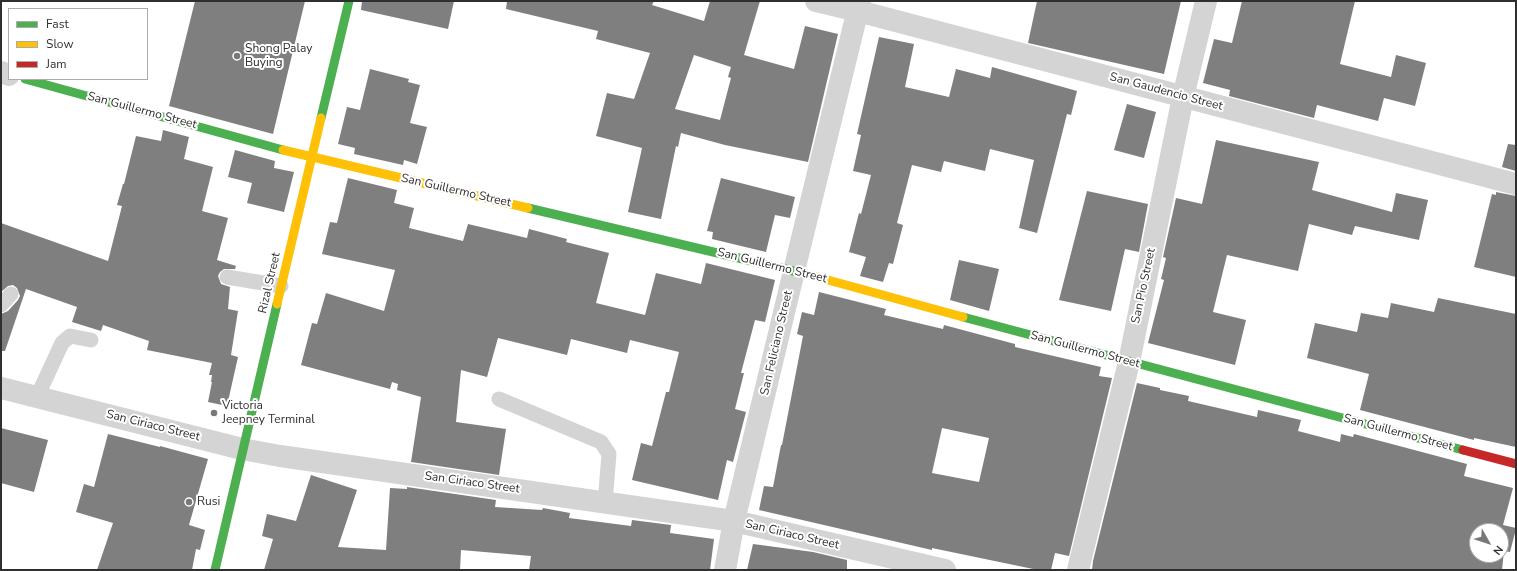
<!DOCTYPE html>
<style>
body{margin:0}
#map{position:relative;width:1517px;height:571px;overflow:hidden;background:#fff;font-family:"Nunito Sans",sans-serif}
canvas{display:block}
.frame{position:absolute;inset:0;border:2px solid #2f2f2f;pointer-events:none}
.legend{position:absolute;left:8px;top:8px;width:140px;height:72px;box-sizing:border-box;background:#fff;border:1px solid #acacac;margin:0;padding:5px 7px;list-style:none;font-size:12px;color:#2f2f2f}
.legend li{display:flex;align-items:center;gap:8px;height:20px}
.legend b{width:20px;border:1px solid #acacac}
.north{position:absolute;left:1469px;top:523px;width:40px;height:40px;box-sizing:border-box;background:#fff;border:1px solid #acacac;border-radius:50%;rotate:129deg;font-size:11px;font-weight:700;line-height:16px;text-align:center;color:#2f2f2f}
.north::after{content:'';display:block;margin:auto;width:14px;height:18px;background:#787878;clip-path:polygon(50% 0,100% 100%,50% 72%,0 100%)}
</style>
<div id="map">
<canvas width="1517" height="571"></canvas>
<div class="frame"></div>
<ul class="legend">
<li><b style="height:5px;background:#4caf50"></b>Fast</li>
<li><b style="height:5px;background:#ffc107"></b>Slow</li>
<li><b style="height:5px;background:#c62828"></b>Jam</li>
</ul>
<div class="north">N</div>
</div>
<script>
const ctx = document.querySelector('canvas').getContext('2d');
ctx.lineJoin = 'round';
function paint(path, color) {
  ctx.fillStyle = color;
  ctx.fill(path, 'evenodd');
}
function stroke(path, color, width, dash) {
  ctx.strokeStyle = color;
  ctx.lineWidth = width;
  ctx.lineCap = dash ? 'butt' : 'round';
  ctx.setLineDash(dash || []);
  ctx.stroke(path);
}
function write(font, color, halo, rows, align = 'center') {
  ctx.font = font + ' "Nunito Sans",sans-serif';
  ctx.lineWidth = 4;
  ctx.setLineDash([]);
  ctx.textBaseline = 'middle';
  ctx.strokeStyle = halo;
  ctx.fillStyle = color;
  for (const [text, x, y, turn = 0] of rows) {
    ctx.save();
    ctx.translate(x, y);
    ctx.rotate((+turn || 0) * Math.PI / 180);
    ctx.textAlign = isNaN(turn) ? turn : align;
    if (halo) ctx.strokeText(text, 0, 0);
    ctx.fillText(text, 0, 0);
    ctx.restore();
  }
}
paint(new Path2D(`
 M195,1h110l-32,133 -104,-28z
 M362,1h92l-6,28 -87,-19z
 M507,1h147l-2,4 52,16 6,-20h50l-16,54 50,14 11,-43 33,8 -30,128 -83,-17 -44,-12 -3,14 -2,-1 -15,73 -33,-7 14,-64 -46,-12 11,-43 27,6 16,-46 -54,-14 2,-8 -92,-22zM694,55l37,12 -3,10 3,1 -11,42 -45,-11z
 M1037,1h144l-17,73 -136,-31z
 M1242,1h113l-15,63 51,13 5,-22 30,8 -11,43 -31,-8 -6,23 -61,-16 -3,13 -85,-22 1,-6 -27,-7 11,-44 18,4z
 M879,37l35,7 -9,43 44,10 7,-28 34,9 2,-11 85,24 -6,24 -4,-1 -30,119 -18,-5 15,-68 -44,-11 -5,22 -41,-10 -3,11 -29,-7 -15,58 6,2 -10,39 -4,-1 -6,19 -23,-6 6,-19 -17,-5 10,-39 2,1 10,-39 -18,-4 8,-36 -4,-1z
 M370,69l39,10 -1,3 12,3 -10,38 17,4 -10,37 -13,-4 -1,5 -49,-11 1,-6 -17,-4 9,-37 13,3z
 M1127,104l29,8 -12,46 -30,-8z
 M163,130l26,7 -5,22 29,8 -11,44 26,7 -11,42 19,6 -1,3h-11l-4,3 -2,4 3,8 9,3 -2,22 10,2 -7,44 7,2 -11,49 -19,-4 4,-20h-1l1,-7h-3l3,-12 -65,-13 2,-9 -46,-16 -2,6 -29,-9 5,-15 -51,-18 -21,62h-4v-37l7,-3 10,-11 2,-4 -3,-8 -4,-3 -5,1 -7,6v-69l107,38 14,-55 -5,-1 6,-21h1l12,-48 25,5z
 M1216,140l103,22 -7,28 80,22 4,-19 32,7 -9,40 -64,-14 -3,9 -43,-11 -11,47 -71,-16 -14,57 33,8 -11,45 -87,-22 16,-63 -3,-1 5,-21 -3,-1 13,-59 26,6z
 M1508,144l8,1v26l-14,-4z
 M235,150l40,11 -1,7 20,4 -10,40 -37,-9 5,-20 -24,-6z
 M348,178l49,12 -3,13 20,5 -5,20 54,13 5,-17 59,14 2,-9 38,10 -1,3 43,11 -13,50 49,12 11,-42 45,11 5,-21 69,17 -10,42 -10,-2 -14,53h3l-9,36 11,3 -13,50 -6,-2 -9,40 -86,-20 9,-37 11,3 14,-54h3l10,-40 -49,-12 -3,13 -56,-14 -4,16 -69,-17 -11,39 -26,-7 -5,52 50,7 -7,46 -88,-13 10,-65 -24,-7 1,-6 -6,-2 -2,7 -89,-24 11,-42 5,1 9,-31 58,18 11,-41 -73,-16 8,-32 7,1z
 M721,178l74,19 -5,21 -15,-3 -9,37 -54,-13 1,-7 -6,-1z
 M1087,191l61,13 -9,48 -14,-3 -14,62 -52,-11z
 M1496,192l20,4v81l-42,-10 18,-73 4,1z
 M959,260l40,9 -10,42 -39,-11z
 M819,292l67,17 -2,6 59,14 1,-4 71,19v3l86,20 -2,9 13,2 -43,178 -14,-3 -4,17h-13l-106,-22v2l-173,-40 5,-24 9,1 8,-42h1l21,-109 -6,-2 5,-22 12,3zM942,428l47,10 -10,44 -47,-9z
 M1438,298l78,16v133l-42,-9v2l-114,-30 9,-36 -62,-16 8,-35 42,9 4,-19 27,5 3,-15 43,9z
 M1137,383l23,5v2l29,6 -1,5 69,16 1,-7 43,10 -3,11 42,11 1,-8 12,3 1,-3 113,30 -3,12 49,12 -10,37 13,3v1l-6,23 -6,-1 -2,19h-410l1,-9zM1477,531h24v24h-24z
 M1,428l47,12 -14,52 -33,-9z
 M108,434l52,13v-1l48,13 -19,66 16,5 -5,20 -4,-1 -4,21h-95l16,-47 -37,-11 8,-28 10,3z
 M311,475l46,15 -19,57 48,3 4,-62 17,1v-2l89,13 -1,7 47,3 1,-2 27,5 -1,5 62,8 1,-6 39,5 -1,8 44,6 -4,31h-181l2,-14 -70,-6 -1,20h-196l9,-31 -11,-3 5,-22 29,7z
 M753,544l60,8 34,8v10h-100z`), '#7f7f7f');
stroke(new Path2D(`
 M227,277l54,9
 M1,305l10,-11
 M37,397l25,-54 8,-7 21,4
 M499,399l102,43 8,12 -4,49`), '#d4d4d4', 15);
stroke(new Path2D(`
 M816,1l42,10 658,173
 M1,72l8,3
 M1,388l241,61 38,7 454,65 211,49
 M725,570l9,-49 60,-250 66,-270
 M1078,570l51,-208 54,-265 23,-96`), '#d4d4d4', 22);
stroke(new Path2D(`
 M25,79l258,71
 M321,118l28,-117
 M528,208l278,66
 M963,317l500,133
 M215,570l62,-266`), '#4caf50', 9);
stroke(new Path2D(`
 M283,150l245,58
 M806,274l157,43
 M277,304l44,-186`), '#ffc107', 9);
stroke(new Path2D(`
 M1463,450l53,14`), '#c62828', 9);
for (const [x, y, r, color] of [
 [237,56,4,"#787878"],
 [214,413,4,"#787878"],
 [189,502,4,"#787878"]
]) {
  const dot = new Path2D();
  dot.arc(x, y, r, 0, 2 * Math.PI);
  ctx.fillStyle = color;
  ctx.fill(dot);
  stroke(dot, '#fff', 1.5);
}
write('12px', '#2f2f2f', '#fff', [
 ["Shong Palay",245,49],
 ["Buying",245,63],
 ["Victoria",222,406],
 ["Jeepney Terminal",222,420],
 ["Rusi",197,502]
], 'left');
write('12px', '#2f2f2f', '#fff', [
 ["San Gaudencio Street",1166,92,15],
 ["San Guillermo Street",142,111,15],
 ["San Guillermo Street",456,191,13],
 ["San Guillermo Street",772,266,14],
 ["Rizal Street",270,283,-77],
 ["San Pio Street",1144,286,-78],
 ["San Feliciano Street",777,343,-77],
 ["San Guillermo Street",1085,350,15],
 ["San Ciriaco Street",153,426,14],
 ["San Guillermo Street",1398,433,15],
 ["San Ciriaco Street",472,483,8],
 ["San Ciriaco Street",792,535,13]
]);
</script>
